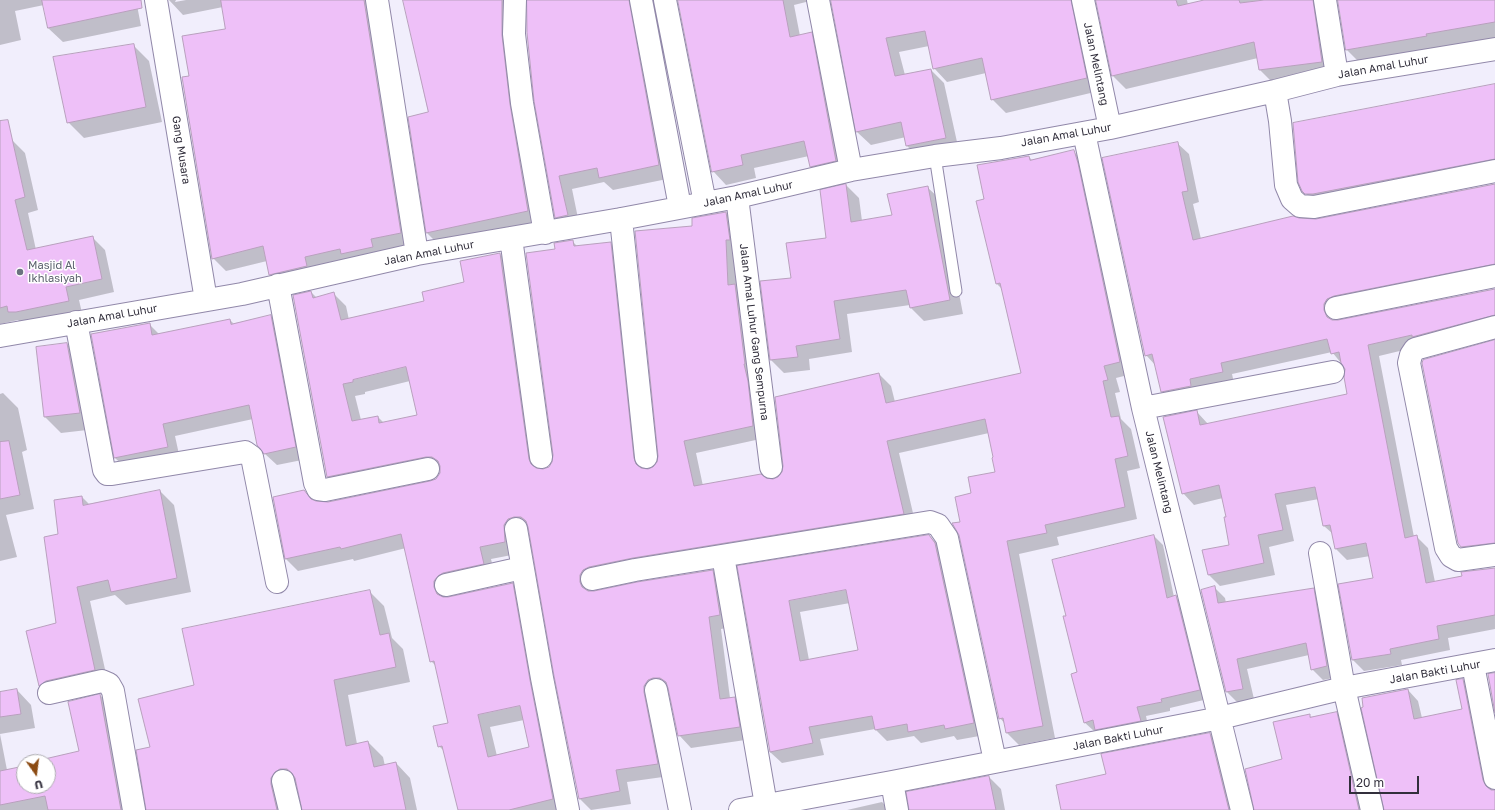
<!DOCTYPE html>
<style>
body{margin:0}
#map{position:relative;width:1495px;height:810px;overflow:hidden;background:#f1eefc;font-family:"Golos Text",sans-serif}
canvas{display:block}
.north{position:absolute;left:16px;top:754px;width:40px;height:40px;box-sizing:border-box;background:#fff;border:1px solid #adacb1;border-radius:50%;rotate:166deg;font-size:11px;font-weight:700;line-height:16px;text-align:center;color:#322f3c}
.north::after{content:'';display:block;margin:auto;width:14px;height:18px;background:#8b4b13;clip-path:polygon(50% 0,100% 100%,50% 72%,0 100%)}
.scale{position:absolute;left:1349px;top:776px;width:70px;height:18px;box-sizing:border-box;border:2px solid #322f3c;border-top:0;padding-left:5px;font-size:12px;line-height:14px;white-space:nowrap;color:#322f3c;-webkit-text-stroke:3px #fff;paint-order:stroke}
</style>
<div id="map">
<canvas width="1495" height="810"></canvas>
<div class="north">U</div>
<div class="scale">20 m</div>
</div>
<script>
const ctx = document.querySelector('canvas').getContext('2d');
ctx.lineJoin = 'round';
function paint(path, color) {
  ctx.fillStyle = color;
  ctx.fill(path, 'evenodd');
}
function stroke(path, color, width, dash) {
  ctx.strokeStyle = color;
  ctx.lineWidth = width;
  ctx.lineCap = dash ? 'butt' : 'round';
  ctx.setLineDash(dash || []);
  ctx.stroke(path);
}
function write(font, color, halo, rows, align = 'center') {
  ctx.font = font + ' "Golos Text",sans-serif';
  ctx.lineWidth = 3;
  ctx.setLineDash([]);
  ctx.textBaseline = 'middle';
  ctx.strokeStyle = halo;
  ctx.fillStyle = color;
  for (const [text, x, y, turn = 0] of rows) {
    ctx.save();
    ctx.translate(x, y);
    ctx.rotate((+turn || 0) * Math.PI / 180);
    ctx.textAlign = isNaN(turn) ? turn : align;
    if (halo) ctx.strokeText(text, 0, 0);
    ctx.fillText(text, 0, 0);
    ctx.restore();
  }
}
paint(new Path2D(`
 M0,0h136l5,26 -78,16 -15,-14 -4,-23 -29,6 6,29 -21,5z
 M169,0h7l-1,2 11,-2h188l40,246 -131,42 -13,-14 -3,-13 -41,10 -13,-13 -23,-181 36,-48 -3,-22 -40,8z
 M404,0h235l33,178 -59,12 -9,-8 -32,7 8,39 -11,2 -13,-13 -28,-217 -5,2 -6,4 24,217 -101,23 -13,-13 -18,-116 20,-5z
 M679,0h135l-20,5 6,31 11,-3 14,14 24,127 -25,6 -13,-14 -2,-10 -55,12 2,10 -30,7 -13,-14z
 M830,0h357l1,5 20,-5h287v38l-135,25 -13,-13 -8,-49h-2l-7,3 5,71 -61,9 -14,-14 -2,-12 -132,31 -13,-13 -16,-75h-2l-7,3 11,87 -93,22 -14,-14 -6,-26 -39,9 -13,-14 -5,-22 -30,6 6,23 26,-5 13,13 15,68 -38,8 -14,-13 -1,-9 -35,8 -14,-13 -25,-131z
 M133,45l16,16 13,61 -78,16 -16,-16z
 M1495,85v87l-177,33 -15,-14z
 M12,140l13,13 13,57 -10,3 8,37 56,-13 13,13 9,42 -35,8 3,13 -59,12 -5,-5 -18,4v-181z
 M1177,143l12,11 10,48 -6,2 8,35 98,-20 18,1 178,-35v92l-160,38v6l160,-31v38l-116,28 35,181 2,-1 12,12 7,34 60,-13v60l-47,9 2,12 -49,10 1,5 -38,6 -11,-11 21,-81 -4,-23 -23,4 -11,-11 -3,-15 -9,-8 -5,-27 -33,6 8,36 -25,6 6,28 -55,11 -12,-12 23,-29 -3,-28 -5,-19 -29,7 -11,-12 14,-81 11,12 140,-29 -2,-26 -14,-17 -100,22 2,9 -61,20 -11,-12 -6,-25 -10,-11z
 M1073,151l13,13 46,210 -16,4 4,14 -5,1 6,26 10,10 9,39 -13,3 10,48 -80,18 2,8 -40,9 36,184 -36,7 -12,-12 -2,-9 -5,-6 -39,-195 11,-29 24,-22 -7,-39 -90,20 17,73 -324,62v4l120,-21 13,13 7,43 -11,2 9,69h4l13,12 5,29 -61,9 -12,-13 -9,-45h-4l4,86 -43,6 4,22 -40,6 -11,-11 -50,-270h-4l-9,25 -26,5 4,17 -49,18v4l66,-14 13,12 40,214h-106l-14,-58 -6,-6 10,-22 -13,-58 -5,-5 -25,-113 -52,13 -1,-2 -55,12 -12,-12 18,-68 11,11 13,1 103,-21 6,-3 4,-6v-4h-2l-99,20 -12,-13 -17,-184 6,6 17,-4 12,12 3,14 77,-18 39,-19 35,-29 12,12 28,204 10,-3 4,-5 2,-212 16,-9 6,6 33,-3 12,12 22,214 9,-2 4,-5 35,-236 33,-14 12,12 27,213 -69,15 7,33 63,-6h7l6,-3 100,-103 12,12 4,16 128,-28 -20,-84 -6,-6 -11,-84 43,-43 4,4zM410,381l8,35 -34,7 -6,-6 -17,3 -6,-24 10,-2v-2zM524,720l6,28 -33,8 -7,-29z
 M846,185l13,13 3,23 31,-5 34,-29 14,13 22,114 -39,7 -13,-13 -1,-3 -63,9 5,38 -43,7 1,11 -26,3 -13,-13 21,-81 35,-40z
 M271,317l12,12 24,130 -30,6 -13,-12 -11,-34 -78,17 5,23 -52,11 -13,-12 34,-134 11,11 70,-15 4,4z
 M1495,341v214l-22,3 -12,-12z
 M67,344l16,16 13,69 -35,4 -16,-16z
 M3,393l15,15 9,42 -5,2 12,57 -28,6 11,42 -17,4v-167z
 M160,491l14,14 17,87 -65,13 -11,-10 -25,6 18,82 -54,16 -14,-14 17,-61 2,-89 23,-38 8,8z
 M930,536l11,12 44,187 -28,5 -3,-4 -33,7 -7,-7 -27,5 -12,-12 -55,10 4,16 -42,8 -12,-11 -31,-185zM850,603l9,48 -50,9 -9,-48z
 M1154,536l9,9 11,52h2l9,9 23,93 -38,9v3l-24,5 3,14 -44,8 -8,-8 -3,1 -10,-9 -6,-49 -11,-57z
 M1214,587l11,11 1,5 87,-14 11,11 14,77 -15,3 -11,-11 -3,-14 -62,14 7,30 -16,4 -11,-11 -25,-102z
 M369,591l15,15 8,32 11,11 7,33 -62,13 9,49 11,-2 15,15 2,9 11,-3 14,15 7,32h-114l-6,-27h-1l-7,4 -1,23h-141l4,-62 44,-62z
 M1463,680l11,11 19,100h2v19h-110l23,-120 10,11 4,17 41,-8z
 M17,690l14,15 4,23 -35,6 7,36 17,-3v19h24v-24h-10l42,-10 20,-57 15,15 18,100h-133v-118z
 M1336,713l11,11 20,86h-112l54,-95 3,3z
 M1210,734l11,11 16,65h-175l45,-35z
 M989,777l12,12 4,21h-95z
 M882,802l8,8h-43z`), '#0003');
const building = new Path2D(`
 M42,0h99l1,8 -94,20z
 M221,0h143l37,233 -30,6 2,8 -32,7 -1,-5 -35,8 2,9 -38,9 -6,-29 -51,13 -30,-182 7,-1 -7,-40 43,-7z
 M403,0h99v35l8,69 18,107 -102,22 -18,-116 20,-5z
 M527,0h102l30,165 -60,13 -2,-10 -38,8 9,39 -13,3 -21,-117 -7,-68z
 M678,0h105l7,37 22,-5 24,129 -26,6 -6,-26 -63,14 2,10 -31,7z
 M831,0h240l16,78 -96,22 -9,-42 -49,11 -8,-38 -39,7 9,38 36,-7 15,69 -40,8 -5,-24 -45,10z
 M1096,0h80l2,6 26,-6h35l1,3 24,-3h49l9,62 -63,8 -5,-28 -142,34z
 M1338,0h157v22l-69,12 1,2 -81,14z
 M134,44l12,63 -79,16 -14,-66z
 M1495,84v75l-182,35h-8l-3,-3 -4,-9 -5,-59z
 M8,120l17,77 -10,3 12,50 66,-14 9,43 -36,8 3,14 -53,11h-8l-1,-6 -7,2v-187z
 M1178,142l10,49 -6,1 11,48 100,-24 6,2 17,1 179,-35v80l-161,32 -7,3 -3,5v6l3,7 5,3h6l157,-31v26l-83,22v-2l-44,10 37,193 12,-3 9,48 36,-7 -1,-4 34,-4v47l-58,11 2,13 -49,10 1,5 -39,6 -14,-76 35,-6 -7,-35 -31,6 -5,-24 -7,1 -8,-39 -40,7 8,36 -25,5 6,28 -56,12 -6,-25 27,-5 -5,-28h2l-7,-32 -37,9 -19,-77 34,-7 3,15 147,-31 -3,-17 1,-8 -4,-6 -2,-11 -8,2 -4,-15 -106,24 2,9 -33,7 1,7 -30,6 -9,-38 -7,2 -43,-198z
 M1074,150l4,13 42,199 -16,4 4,14 -5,1 8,36 8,-1 9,40 -13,3 10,48 -80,18 2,8 -40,8 36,185 -37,7 -3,-15 -4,1 -40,-184 -7,-12 8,-1 -5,-25 16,-4 -3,-16 27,-5 -3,-14 1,-1 -8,-38 -98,22 17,73 -271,44 -44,9 -6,3 -3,5v7l2,5 6,4h6l43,-9 76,-12 7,45 -11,2 11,82 15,-2 5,30 -62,9 -10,-48 -2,-6 -6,-4h-7l-5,2 -4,6v6l14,72 -42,6 4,21 -41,8 -25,-123 -26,-149 -2,-6 -5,-4h-7l-6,2 -4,6 1,17 -25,5 4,17 -41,9 -5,3 -4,5v6l3,7 6,3h5l65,-14 17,97 23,119 -44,11h-51l-16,-64 -4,1 -5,-21 15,-3 -14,-62 -4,1 -29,-128 -60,15 -1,-2 -55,12 -12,-62 31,-7 7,9 5,2 12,1 102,-21 6,-2 4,-6v-7l-2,-5 -6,-4h-6l-99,20 -34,-182 18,-4 2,7 21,-6 7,28 83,-19 -2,-9 42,-10 -4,-21 40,-8 29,206 2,5 5,4 7,1 6,-2 3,-5 1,-7 -27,-202 29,-4 -1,-6 19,-3 1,6 37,-4 23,216 2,6 5,4 7,1 5,-2 4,-5 1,-6 -23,-225 57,-5v-8l34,-6 4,28h-4l2,45 7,-1 10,80h-1l4,17 5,45 -69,15 10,45 67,-12 5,4 7,1 5,-2 4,-5 1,-6 -8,-69 104,-24 7,30 135,-30 -21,-90 -4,1 -20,-83 8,-2 -7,-34 52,-9 1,4zM406,367l11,48 -38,8 -1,-7 -26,5 -9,-37 10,-2v-2zM520,706l9,41 -41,10 -10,-42z
 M846,184l5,38 41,-7 -5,-21 41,-8 22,114 -40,8 -4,-18 -72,11 6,38 -44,7 2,11 -28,3 -10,-79 31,-3 -5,-35 40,-5 -6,-48z
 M271,315l25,132 -32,7 -7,-9 -8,-40 -86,19 5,23 -54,11 -23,-124 59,-11 2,12 78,-16 1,5z
 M1495,340v203l-34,4 -3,-4 -36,-180 1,-3z
 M67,343l13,70 -36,4 -8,-70z
 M9,441l11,54 -20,4v-57z
 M160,490l17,88 -66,14 -3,-12 -31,7 18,83 -49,11 -7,5 -13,-55 30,-8 -12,-86 14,-3 -4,-34 28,-4 1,9z
 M929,535l6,8 39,180 -29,6 -1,-4 -36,7 -1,-8 -32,6 -3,-14 -63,11 4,16 -43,9 -33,-186zM846,590l12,60 -58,11 -11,-60z
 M1154,535l13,63 9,-3 24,95 -39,9 1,3 -25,5 4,14 -46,9 -2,-10 -9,3 -13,-49 6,-2 -14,-56h3l-14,-56z
 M1215,586l3,17 96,-15 13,78 -16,4 -5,-27 -69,16 6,30 -17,3 -25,-102z
 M370,590l10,45 9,-2 7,34 -62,13 12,66 22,-5 6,26 22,-5 10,48h-104l-7,-32 -3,-5 -5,-4h-7l-5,3 -4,6v6l6,26h-131l-10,-60 14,-3 -12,-48 56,-14 -12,-56z
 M1495,673v40l-7,-39z
 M1463,679l20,101 3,6 5,4h4v20h-111l-23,-102 2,-1 -1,-9 46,-9 6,30 48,-10 -6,-29z
 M17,689l4,25 -21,3v-25z
 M100,694l21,116h-73l-3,-14 -45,9v-34l24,-5v20h24v-24l-12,-1 43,-10 -11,-49z
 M1337,712l22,98h-105l-9,-41 37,-10 -9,-37 37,-8v3z
 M1210,733l19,77h-168l-5,-25 50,-11 -5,-20z
 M989,776l7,34h-87l-3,-18z`);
paint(building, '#eec0f8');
stroke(building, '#b8a0bd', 1);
const lane = new Path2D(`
 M935,156l21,135`);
const street = new Path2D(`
 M156,0l50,300
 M377,0l40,254
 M515,0l-1,34 8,69 23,130
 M641,0l39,207
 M665,0l40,203
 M818,0l33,170
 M1083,0l27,128
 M1325,0l12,75
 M1275,91l5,30 6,64 6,14 8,7 14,1 181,-36
 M1084,133l59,275 99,402
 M737,197l34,270
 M621,219l25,238
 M511,238l30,219
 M278,285l37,198 3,6 7,1 103,-21
 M1336,308l159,-32
 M76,322l28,148 3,4h5l133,-22 7,5 25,125
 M1495,327l-80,22 -4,6 -2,8 37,185 5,8 7,4 37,-5
 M0,336l242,-42 175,-40 204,-35 116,-22 114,-27 84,-14 66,-8 109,-20 165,-37 62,-16 158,-26
 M1143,408l190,-36
 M516,529l26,149 26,132
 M1320,553l24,135 28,122
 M723,556l43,249
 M592,579l43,-9 295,-48 8,3 9,13 48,223
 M446,585l76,-17
 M1473,665l22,113
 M656,690l24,120
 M49,693l53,-12 7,3 4,7 21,119
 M283,781l7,29
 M892,782l5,28
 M740,810l152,-28 328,-64 124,-30 151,-28`);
stroke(lane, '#9188a9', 13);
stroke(street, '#9188a9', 24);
stroke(lane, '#fff', 11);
stroke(street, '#fff', 22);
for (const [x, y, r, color] of [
 [20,272,4,"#6b7280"]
]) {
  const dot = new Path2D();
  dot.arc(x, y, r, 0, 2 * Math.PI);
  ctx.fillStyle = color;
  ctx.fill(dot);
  stroke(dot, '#fff', 1.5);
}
write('11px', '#322f3c', '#fff', [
 ["Jalan Melintang",1096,64,78],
 ["Jalan Amal Luhur",1383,67,-10],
 ["Jalan Amal Luhur",1066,135,-10],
 ["Gang Musara",181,150,81],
 ["Jalan Amal Luhur",748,194,-12],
 ["Jalan Amal Luhur",429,253,-11],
 ["Jalan Amal Luhur",112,316,-10],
 ["Jalan Amal Luhur Gang Sempurna",754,332,83],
 ["Jalan Melintang",1159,472,76],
 ["Jalan Bakti Luhur",1435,672,-10],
 ["Jalan Bakti Luhur",1118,738,-11]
]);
write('11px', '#5b616d', '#fff', [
 ["Masjid Al",28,266],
 ["Ikhlasiyah",28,279]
], 'left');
</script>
